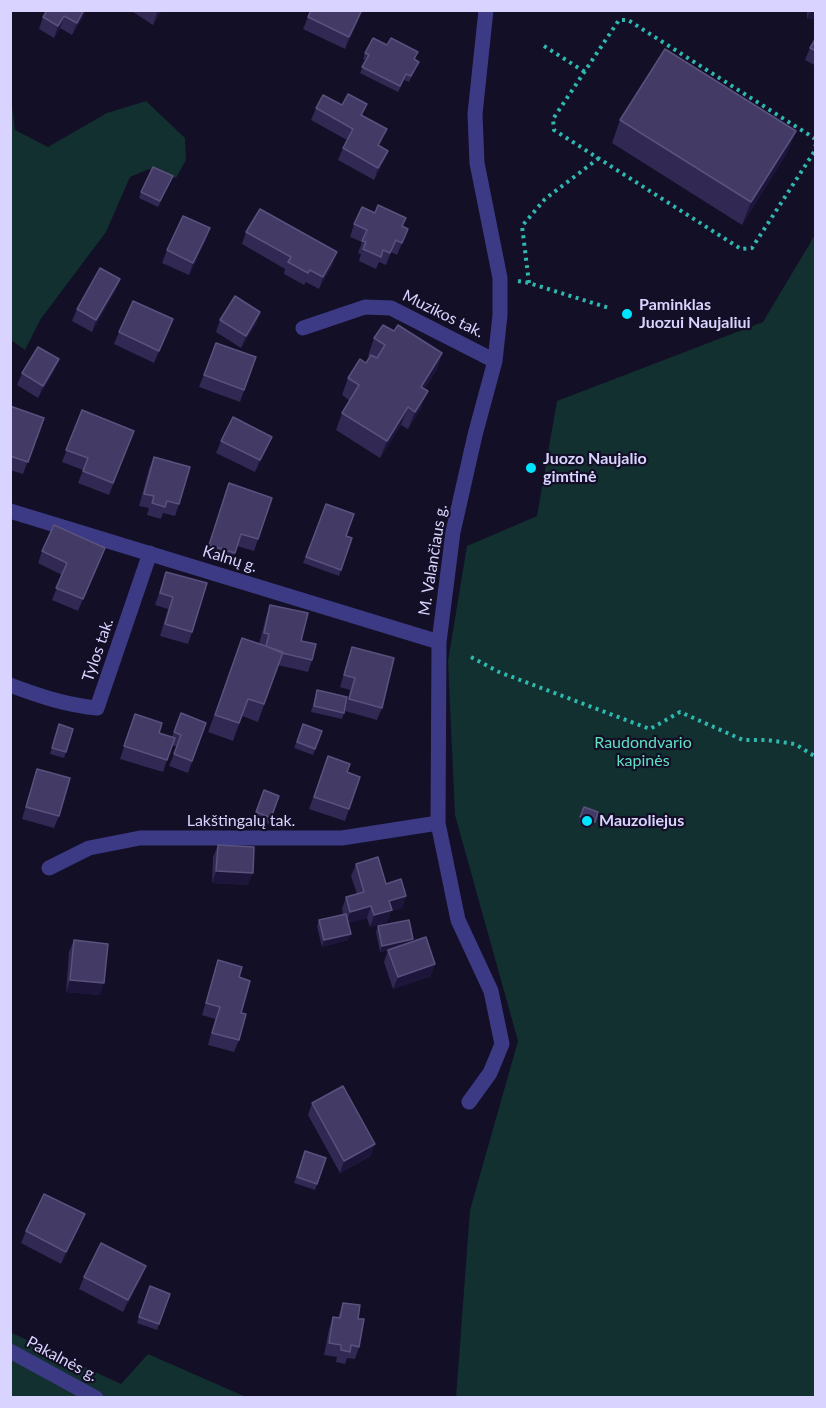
<!DOCTYPE html>
<meta charset="utf-8">
<style>
body{margin:0}
#map{position:relative;width:826px;height:1408px;overflow:hidden;background:#130f26;font-family:Lato,sans-serif}
canvas{display:block}
.frame{position:absolute;inset:0;border:12px solid #d9d4ff;pointer-events:none}
</style>
<div id="map">
<canvas width="826" height="1408"></canvas>
<div class="frame"></div>
</div>
<script>
const ctx = document.querySelector('canvas').getContext('2d');
ctx.lineJoin = 'round';
function paint(path, color) {
  ctx.fillStyle = color;
  ctx.fill(path, 'evenodd');
}
function stroke(path, color, width, dash) {
  ctx.strokeStyle = color;
  ctx.lineWidth = width;
  ctx.lineCap = dash ? 'butt' : 'round';
  ctx.setLineDash(dash || []);
  ctx.stroke(path);
}
function write(font, color, halo, rows, align = 'center') {
  ctx.font = font + ' Lato,sans-serif';
  ctx.lineWidth = 4.5;
  ctx.setLineDash([]);
  ctx.textBaseline = 'middle';
  ctx.strokeStyle = halo;
  ctx.fillStyle = color;
  for (const [text, x, y, turn = 0] of rows) {
    ctx.save();
    ctx.translate(x, y);
    ctx.rotate((+turn || 0) * Math.PI / 180);
    ctx.textAlign = isNaN(turn) ? turn : align;
    if (halo) ctx.strokeText(text, 0, 0);
    ctx.fillText(text, 0, 0);
    ctx.restore();
  }
}
paint(new Path2D(`
 M10,88l5,42 33,17 59,-34 39,-12 39,37 1,22 -10,18 -27,-9 -19,8 -24,55 -66,88 -15,30 -14,-10z
 M815,235v1162l-359,1 14,-188 48,-169 -63,-226 -7,-154 19,-115 70,-30 20,-115 206,-79z
 M10,1332l111,52 27,-30 98,43h-235z`), '#12302f');
stroke(new Path2D(`
 M544,46l41,26
 M816,147l-2,-9 -186,-118h-9l-66,99 1,11 187,119 11,-1 64,-99
 M518,281l11,2 80,25
 M529,283l-7,-57 23,-27 54,-41
 M471,657l28,15 151,57 30,-17 63,28h24l28,4 21,13`), '#2fb8b0', 4, [3, 4.5]);
stroke(new Path2D(`
 M303,328l62,-21 26,1 104,53
 M10,511l429,131
 M10,685c29,11 56,20 87,23l53,-155
 M49,868l40,-20 51,-10h202l96,-15
 M469,1102l21,-29 12,-29 -11,-53 -33,-71 -20,-97 1,-181 14,-110 22,-97 20,-74 5,-46v-37l-23,-115 -2,-49 11,-104
 M10,1351l86,47`), '#3d3a85', 15);
paint(new Path2D(`
 M130,10h32l-9,15z
 M807,10h9v25l-2,-16h-7z
 M85,14l-13,21 -12,-7 -6,10 -15,-9 4,-12z
 M308,17l50,4 -13,28 -42,-20z
 M816,38v28l-11,-6 5,-12z
 M365,53l50,7 4,2 -10,20 -5,-2 -6,12 -38,-19 6,-12 -3,-2z
 M367,104l-5,12 20,25 -3,5 9,5 -5,12 -9,17 -36,-20 5,-12 4,-8 -36,-20 5,-12z
 M620,120l176,11 -9,22 -45,72 -130,-82z
 M173,176l-15,31 -19,-9 2,-6z
 M354,224l49,3 5,2 -11,26 -6,-3 -5,13 -7,-3 -3,7 -17,-8 2,-7 -3,-1 4,-11 -12,-5z
 M210,228l-4,12 -17,35 -27,-12 5,-13z
 M246,232l87,32 -14,25 -13,-7 -2,3 -20,-11 1,-5 -43,-25z
 M120,279l-5,12 -23,41 -20,-11 5,-12z
 M260,312l-4,12 -15,24 -25,-16 4,-12z
 M173,319l-19,44 -40,-19 5,-12z
 M394,331l48,22 -6,18 -12,18 -3,19 -13,21 -7,-4 -21,33 -44,-28 6,-17 8,-12 -8,-6 6,-17 18,-15 4,-6 -2,-1 6,-18z
 M216,343l40,14 -16,45 -41,-15z
 M54,371l-16,27 -21,-13 5,-12z
 M10,406l34,12 -21,56 -13,-4z
 M82,410l52,21 -25,64 -31,-12 5,-13 -21,-8z
 M272,437l-5,12 -12,23 -39,-19 5,-12z
 M154,457l25,47 -4,12 -12,-3 -2,6 -14,-4 2,-7 -10,-2 10,-37z
 M225,495l47,3 -18,53 -17,-5 -7,19 -25,-8z
 M326,504l20,32 6,2 -13,38 -36,-13z
 M105,548l-27,63 -26,-11 10,-25 -24,-12 4,-12z
 M166,572l26,60 -4,12 -28,-8 8,-27 -13,-4z
 M270,605l31,36 11,19 -4,12 -30,-7 -20,57 -16,-6 -9,25 -25,-9 34,-94 17,6 7,-27z
 M352,647l30,61 -5,12 -32,-9 5,-21 -10,-3 8,-28z
 M317,690l27,23 -2,6 -31,-7z
 M181,713l25,10 -18,50 -19,-7 8,-19 -5,-2 -9,27 -43,-13 15,-45 24,19 13,4z
 M303,724l19,7 -9,24 -19,-7z
 M57,731l9,21 -2,6 -14,-4z
 M328,756l19,16 13,5 -15,44 -36,-12z
 M37,769l22,47 -5,12 -32,-9z
 M264,790l15,6 -10,28 -15,-6z
 M584,807l14,5 -6,16 -14,-5z
 M218,845l30,40 -36,-2 1,-26z
 M356,864l30,20 20,12 -4,12 -11,3 -4,11 -17,5 -3,-9 -19,5v17l-26,7 -5,-21 2,-6 24,-6 -1,-5 4,-12 11,-3 -6,-18z
 M378,926l35,13 -1,3 19,34 -38,13 -9,-27 4,-12h2l-10,2 -4,-20z
 M74,940l26,55 -34,-3 3,-40z
 M218,960l21,17 2,36 -2,27 -5,12 -26,-7 7,-26 -13,-4z
 M312,1103l59,53 -31,17 -32,-58z
 M305,1151l21,7 -11,32 -21,-7z
 M80,1226l-19,38 -40,-21 5,-12z
 M84,1277l57,1 -18,34 -44,-23z
 M150,1286l20,8 -13,36 -20,-7z
 M343,1303l15,16 1,28 -4,12 -8,-1 -2,6 -9,-2 1,-5 -13,-2 5,-26 4,-12 5,1z`), '#312854');
paint(new Path2D(`
 M84,10h2l-1,4 -13,21 5,-12z
 M159,10h3l-9,15 4,-12z
 M362,10l-4,11 -13,28 4,-12z
 M810,10h6v5l-2,4h-7z
 M64,16l-4,12 -6,10 4,-12z
 M387,129l-5,12 -9,16 5,-12z
 M796,131l-9,22 -45,72 9,-23z
 M388,151l-5,12 -9,17 4,-12z
 M210,228l-4,12 -17,35 4,-12z
 M337,252l-4,12 -14,25 4,-12z
 M120,279l-5,12 -23,41 4,-12z
 M260,312l-4,12 -15,24 5,-12z
 M173,319l-4,12 -15,32 5,-12z
 M442,353l-6,18 -21,33 6,-17z
 M59,359l-5,12 -16,27 5,-12z
 M428,391l-7,17 -13,21 7,-17z
 M408,407l-7,18 -21,33 7,-17z
 M272,437l-5,12 -12,23 5,-12z
 M105,548l-4,12 -23,51 5,-12z
 M216,871l37,2 -5,12 -36,-2z
 M406,896l-4,12 -11,3 -4,11 -17,5 4,-12 15,-14z
 M371,906l-4,12 -21,6 4,-12z
 M351,934l-3,6 -26,7 2,-7z
 M413,939l-2,6 -31,7 2,-6z
 M435,964l-4,12 -38,13 5,-12z
 M70,980l34,3 -4,12 -34,-3z
 M375,1144l-4,12 -31,17 4,-12z
 M85,1214l-5,12 -19,38 5,-12z
 M146,1266l-5,12 -18,34 5,-12z`), '#1d163a');
const building = new Path2D(`
 M47,10h37l-7,13 -13,-7 -6,10 -15,-9z
 M311,10h51l-13,27 -41,-20z
 M373,38l14,7 4,-7 27,14 -4,7 5,3 -8,14 -5,-2 -6,12 -38,-19 7,-12 -4,-2z
 M816,38v13l-6,-3z
 M665,49l131,82 -45,71 -131,-82z
 M348,94l19,10 -6,11 26,14 -9,16 10,6 -10,17 -35,-20 10,-19 -37,-21 7,-13 19,10z
 M153,167l20,9 -13,25 -19,-9z
 M378,205l28,13 -4,8 6,3 -6,14 -6,-3 -6,13 -7,-3 -2,7 -18,-8 3,-7 -4,-1 5,-11 -13,-6 8,-17 13,6z
 M260,209l77,43 -14,25 -13,-7 -2,3 -20,-11 3,-5 -45,-25z
 M183,216l27,12 -17,35 -26,-13z
 M100,268l20,11 -24,41 -19,-11z
 M235,296l25,16 -14,24 -26,-16z
 M133,301l40,18 -14,32 -40,-19z
 M383,325l11,6 4,-6 44,28 -21,34 7,4 -13,21 -7,-5 -21,34 -45,-28 17,-28 -11,-7 12,-19 6,4 5,-8 6,3 8,-13 -11,-7z
 M216,343l40,14 -12,33 -40,-15z
 M38,347l21,12 -16,27 -21,-13z
 M10,406l34,12 -16,44 -18,-6z
 M82,410l52,21 -21,52 -30,-12 5,-13 -22,-8z
 M233,417l39,20 -12,23 -39,-19z
 M154,457l36,10 -11,37 -12,-3 -2,6 -13,-4 2,-7 -10,-2z
 M229,483l43,15 -14,41 -17,-5 -6,19 -26,-8z
 M326,504l28,10 -8,22 6,2 -11,32 -35,-13z
 M54,525l51,23 -22,51 -27,-11 11,-25 -25,-12z
 M166,572l41,11 -15,49 -27,-8 8,-27 -13,-4z
 M270,605l38,8 -7,28 15,3 -4,16 -30,-7 -16,-7 3,-12 -5,-1z
 M242,638l41,14 -19,52 -16,-5 -9,24 -24,-8z
 M352,647l42,11 -12,50 -33,-9 6,-21 -11,-3z
 M317,690l30,7 -3,16 -30,-7z
 M181,713l25,10 -14,38 -18,-7 7,-19 -7,-3z
 M135,714l27,9 -3,10 16,5 -8,22 -43,-14z
 M59,724l14,5 -7,23 -14,-4z
 M303,724l19,7 -7,18 -18,-7z
 M328,756l22,8 -3,8 13,5 -11,32 -35,-12z
 M37,769l33,9 -11,38 -33,-9z
 M264,790l15,6 -8,22 -15,-6z
 M584,807l14,5 -3,10 -15,-5z
 M218,845l36,2 -1,26 -37,-2z
 M378,857l8,27 15,-5 5,17 -17,5 3,9 -18,5 -3,-9 -21,6 -4,-15 18,-5 -8,-28z
 M346,914l5,20 -27,6 -5,-20z
 M409,920l4,19 -31,7 -4,-20z
 M426,937l9,27 -37,13 -10,-27z
 M74,940l34,4 -4,39 -34,-3z
 M218,960l24,7 -3,10 11,4 -9,32 5,1 -7,26 -27,-7 8,-26 -14,-4z
 M343,1086l32,58 -31,17 -32,-58z
 M305,1151l21,7 -9,26 -20,-7z
 M44,1194l41,20 -19,38 -40,-21z
 M101,1243l45,23 -18,34 -44,-23z
 M150,1286l20,8 -11,30 -20,-7z
 M343,1303l17,2 -2,14h6l-5,28 -8,-2 -1,7 -9,-2v-5l-12,-2 4,-26 7,1z`);
paint(building, '#433a66');
stroke(building, '#5a527e', 1.5);
for (const [x, y, r, color] of [
 [627,314,6,"#00e5ff"],
 [531,468,6,"#00e5ff"],
 [587,821,6,"#00e5ff"]
]) {
  const dot = new Path2D();
  dot.arc(x, y, r, 0, 2 * Math.PI);
  ctx.fillStyle = color;
  ctx.fill(dot);
  stroke(dot, '#130f26', 2);
}
write('bold 16px', '#d9d4ff', '#130f26', [
 ["Paminklas",639,305],
 ["Juozui Naujaliui",639,323],
 ["Juozo Naujalio",543,459],
 ["gimtinė",543,477],
 ["Mauzoliejus",599,821]
], 'left');
write('16px', '#d9d4ff', '#130f26', [
 ["Muzikos tak.",443,314,26],
 ["Kalnų g.",230,559,17],
 ["M. Valančiaus g.",433,560,-81],
 ["Tylos tak.",98,650,-71],
 ["Lakštingalų tak.",241,821],
 ["Pakalnės g.",62,1359,28]
]);
write('16px', '#5fe0c0', '#130f26', [
 ["Raudondvario",643,743],
 ["kapinės",643,761]
]);
</script>
